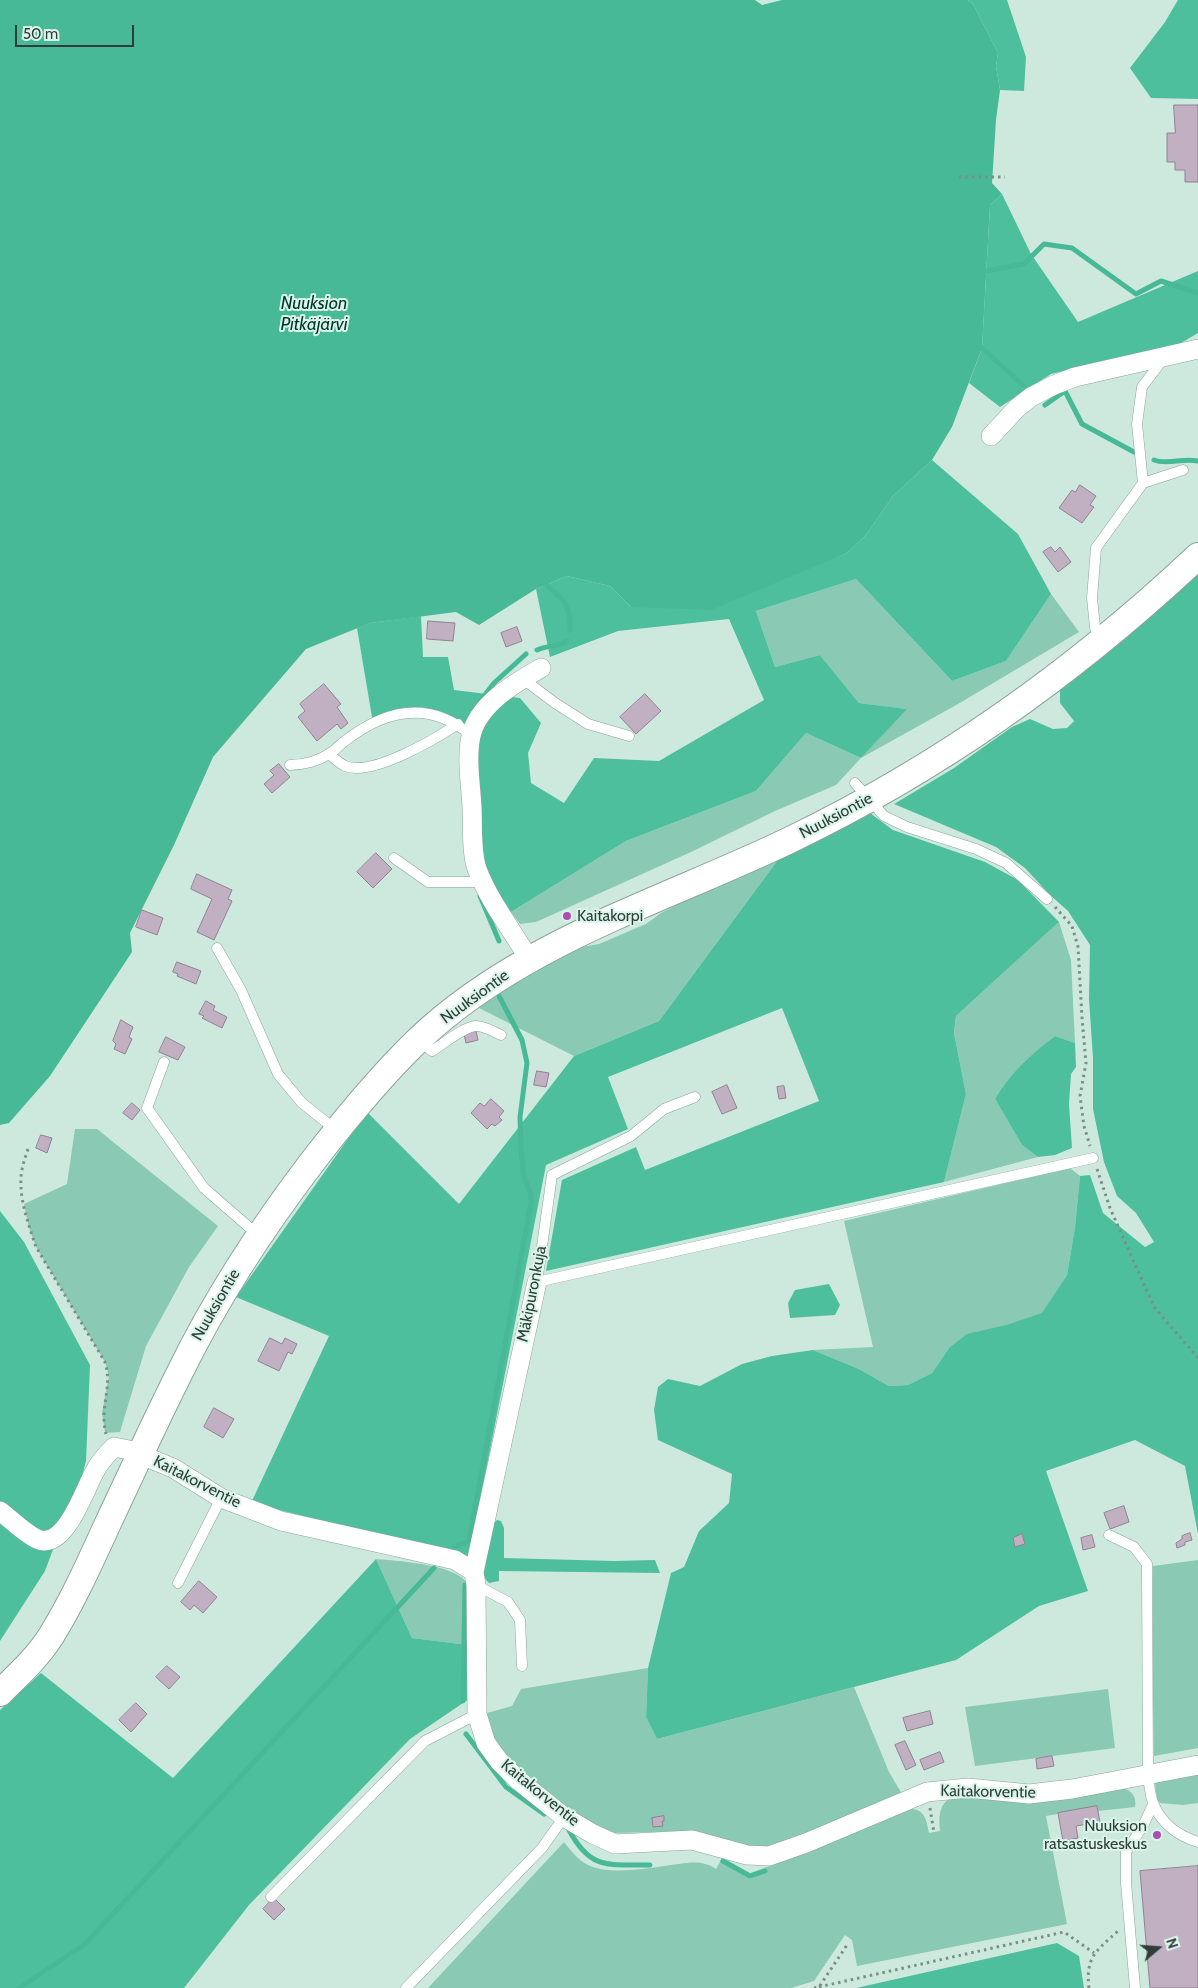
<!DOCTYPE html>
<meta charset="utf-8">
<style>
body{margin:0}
#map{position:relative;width:1198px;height:1988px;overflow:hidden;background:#cde9de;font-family:Cabin,sans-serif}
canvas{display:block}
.north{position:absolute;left:1133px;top:1923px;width:50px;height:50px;-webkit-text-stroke:4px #daf6eb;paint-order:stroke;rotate:72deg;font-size:14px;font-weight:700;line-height:20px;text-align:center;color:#323d39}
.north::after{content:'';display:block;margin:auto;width:18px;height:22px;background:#323d39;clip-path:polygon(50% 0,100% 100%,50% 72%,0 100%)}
.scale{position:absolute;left:15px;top:25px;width:119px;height:22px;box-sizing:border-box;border:2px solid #323d39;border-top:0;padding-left:6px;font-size:15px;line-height:18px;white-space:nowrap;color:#323d39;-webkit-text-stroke:4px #daf6eb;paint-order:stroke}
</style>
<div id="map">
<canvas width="1198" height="1988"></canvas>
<div class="north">N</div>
<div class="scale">50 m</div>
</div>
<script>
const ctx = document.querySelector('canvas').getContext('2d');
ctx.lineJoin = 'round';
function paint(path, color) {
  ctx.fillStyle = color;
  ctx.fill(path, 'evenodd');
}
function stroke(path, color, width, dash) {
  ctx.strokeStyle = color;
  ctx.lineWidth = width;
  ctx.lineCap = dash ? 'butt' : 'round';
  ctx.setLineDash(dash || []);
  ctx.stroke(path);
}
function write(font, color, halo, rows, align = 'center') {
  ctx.font = font + ' Cabin,sans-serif';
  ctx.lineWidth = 4;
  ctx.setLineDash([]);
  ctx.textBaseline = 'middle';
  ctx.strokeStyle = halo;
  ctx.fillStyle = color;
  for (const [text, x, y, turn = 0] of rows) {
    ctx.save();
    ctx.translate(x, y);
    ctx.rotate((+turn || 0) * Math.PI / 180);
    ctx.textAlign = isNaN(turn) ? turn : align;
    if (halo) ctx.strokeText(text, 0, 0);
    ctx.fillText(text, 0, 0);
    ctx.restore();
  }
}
paint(new Path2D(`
 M856,579l96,102 54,-20 45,-67 28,38 -121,72 -97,54 -25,27 -61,26 -84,41 -155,70 -16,2 -9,-12 115,-71 130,-50 50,-58 55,25 45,-49 -47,-6 -39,-48 -45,12 -19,-56z
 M780,857l-121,164 -85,35 -97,-49 7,-7 91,-52 24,-4 47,-20 15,-11 35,-18z
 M1059,922l12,38 4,83 -20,-7c-24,18 -45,37 -60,63l27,46 16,12 -94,25 22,-88 -12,-61 2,-17z
 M75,1129h22l121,97 -29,41 -43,79 -26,86 -15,1 -3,-20 7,-37 -4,-14 -69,-115 -7,-19 -5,-24 43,-20z
 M1070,1168l10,8 -5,51 -8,48 -25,39 -36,11 -57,23 -17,25 -24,12 -19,1 -30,-17 -46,-19 60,-3 -29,-126z
 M376,1559c21,2 86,5 93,28 3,9 0,46 0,58l-57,-7z
 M1198,1560v188l-44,8 -2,-112 1,-78z
 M648,1668l-2,49 11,22 197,-52 35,85 13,22 -65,31 -75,24 -70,-18 -77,2 -17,-4 -69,-48 -23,-21 -18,-30 -1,-17 25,-7 9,-17z
 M1108,1689l7,59 -140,18 -10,-59z
 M1198,1769v34l-15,2 -23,-2 -3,-4 -2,-16 7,-6z
 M1123,1788c9,3 14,9 12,19l-37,4 -1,-4 -51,9 21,108 -210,42 -5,-26 -7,-5 -31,46 -23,7h-363l136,-146c8,10 16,21 29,25 21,8 63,0 86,-3 14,-2 25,-3 37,5l6,-11 26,16 82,-31 74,-34c20,-2 22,8 25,24l11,-2c-1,-14 -2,-25 11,-34z`), '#8ac9b3');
paint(new Path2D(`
 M968,0h39l19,57 -2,34 -24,-1 -4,-24 2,-13 -25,-49z
 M1178,0h20v99l-47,-1 -21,-30 35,-46z
 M1002,194l29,60 47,68 120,-51v62l-17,10 -130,31 -51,33 -31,-24 13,-35 8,-143z
 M932,460l86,74 33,60 -45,67 -54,20 -96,-102 -100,32 19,56 45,-12 39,48 48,6 -46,49 -55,-25 -50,58 -130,50 -115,71 -14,-22 -12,-23 -22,-139 -57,-16 -33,11 -16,-95 13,-5 51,-7 2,41h25l6,33 66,8 21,25 -13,30 3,30 33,20 30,-45 65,3 105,-61 -35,-81 -111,12 -68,26 -14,-68 31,-13 43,10 21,21 179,-40 37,-14 19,-18 27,-39z
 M1198,572v962l-13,-68 -50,-26 -89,31 42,120 -49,15 -83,54 -299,79 -11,-22 2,-49 23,-95 13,-6 15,-36 30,-28 3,-29 -74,-34 -4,-30 4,-23 10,-8 32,7 42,-22 30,-8 41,-6 46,19 30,17 19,-1 24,-12 17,-25 18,-14 39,-9 36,-12 25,-38 8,-48 5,-51 10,-1 13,38 42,34 9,-5 -18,-29 -19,-17 -13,-34 -11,-53v-51l-4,-59 1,-54 -22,-34 -18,-16 -25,-27 -29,-21 -102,-43 60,-36 58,-41 18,-8 23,10 14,-1 7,-7 -14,-18v-13z
 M870,813l23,17 92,32 33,18 41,42 -103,94 -2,17 12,61 -22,88 -398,89 16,-91 74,-33 9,23 174,-69 -37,-93 -174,69 20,52 -82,36 -77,392 -218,-54 78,-167 -93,-39 131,-185 92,92 115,-148 85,-35 121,-164z
 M1055,1036l20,7 1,24 -5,7 -2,30 3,44 -17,7 -17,2 -16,-12 -27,-46c15,-26 36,-45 60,-63z
 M0,1211l24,31 66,123 -4,96 -17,64 -11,11 -13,35 -45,70z
 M829,1284l11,21 -5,10 -45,3 -2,-15 7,-13z
 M497,1520l4,1 3,7v30l110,3 41,-1 5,13 -161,-2v10l-10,2c-14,-12 -4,-40 -1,-55z
 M376,1559l36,79 57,7v54l-59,40 -161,166 -65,83h-184v-278l41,-37 132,105z
 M1057,1943l22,13 5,32h-228z`), '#4ebf9d');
paint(new Path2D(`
 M0,0h755l7,5 20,-5h186l5,4 25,49 -2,13 4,24 -4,30 -4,63 10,11 -12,11 -8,143 -30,79 -20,33 -39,36 -27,39 -19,18 -136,57 -80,-3 -21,-21 -43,-10 -31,13 -57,36 -23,-13 -86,11 -64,26 -93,108 -39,88 -44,88 2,19 -82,124 -41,47 -9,2z`), '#47b997');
stroke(new Path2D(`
 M986,271l38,-7 20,-20 28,4 64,46 25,-13 37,12
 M982,348l42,38
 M1045,405l20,-14 17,33 52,28
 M1154,460c13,5 28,-2 44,1
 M546,585c18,15 25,20 24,45
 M537,650c10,-5 23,-3 30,-9
 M481,700l13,-17 32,-29
 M480,896l19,45
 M454,1547l15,-6 62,-338v-10l-7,-15 -3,-29 -1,-32 7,-54 -5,-23 -23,-44
 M463,1701l2,-116
 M466,1734l40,53 38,27
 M569,1830c22,41 39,34 81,35
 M723,1861l27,15 15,-5
 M19,1988l66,-44 349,-376`), '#47b997', 5);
const building = new Path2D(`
 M1174,105h24v77h-13v-12h-10v-8h-8v-29h8z
 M1080,485l16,11 -6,9 4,2 -12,16 -23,-15 13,-18 3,2z
 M1051,547l4,5 5,-5 11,15 -13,10 -15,-20z
 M428,621l27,2 -2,18 -26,-2z
 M517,627l5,14 -16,6 -5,-14z
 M324,684l17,20 -4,3 11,16 -7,6 -4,-5 -20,17 -19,-24 7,-6 -5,-7z
 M645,694l16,17 -25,23 -16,-17z
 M279,764l11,13 -18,16 -8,-9 10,-9 -4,-4z
 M376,853l16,16 -19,19 -16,-16z
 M197,874l35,16 -4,9 4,2 -18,39 -17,-8 15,-33 -21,-10z
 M142,910l21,8 -6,17 -21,-8z
 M177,962l24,9 -5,13 -19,-8 1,-2 -5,-2z
 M206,1001l9,5 -2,4 14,7 -5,11 -20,-10 2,-2 -5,-2z
 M121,1020l12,7 -4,10 3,2 -7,15 -11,-5 2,-5 -3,-3z
 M476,1031l2,9 -12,3 -2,-9z
 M166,1037l19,10 -7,13 -19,-8z
 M537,1071l12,2 -3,14 -12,-2z
 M727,1085l10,23 -15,6 -10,-22z
 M784,1086l2,12 -7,1 -2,-12z
 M491,1099l13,12 -5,6 3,3 -7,6 -3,-2 -5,5 -16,-16 9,-10 4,3z
 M132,1103l8,7 -8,10 -9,-7z
 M41,1135l11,3 -5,15 -11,-5z
 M270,1338l12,6 3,-6 12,6 -5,10 -4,-2 -9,19 -21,-10z
 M214,1408l20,11 -11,19 -19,-11z
 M1124,1506l5,16 -19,7 -6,-16z
 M1190,1533l2,7 -7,2v3l-8,3 -1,-5 6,-4v-3z
 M1022,1534l3,10 -10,3 -2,-9z
 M1092,1535l3,12 -12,3 -2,-12z
 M199,1581l18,16 -14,16 -9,-8 -4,5 -9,-8z
 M167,1666l13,11 -11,12 -13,-12z
 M136,1703l11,11 -16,18 -12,-12z
 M930,1711l3,13 -26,7 -4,-13z
 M905,1741l11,24 -10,5 -11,-25z
 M940,1752l4,10 -20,8 -4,-10z
 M1052,1756l2,10 -17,3 -1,-10z
 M1097,1806l3,16 -24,4 2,12 -15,3 -5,-28z
 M664,1816v5h-2l1,5 -10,1 -1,-9z
 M1198,1866v122h-48l-10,-117z
 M274,1898l11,11 -11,11 -11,-11z`);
paint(building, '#c1afc2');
stroke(building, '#928192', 1);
const lane = new Path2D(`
 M1143,483l40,-13
 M1098,640l-3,-13 -3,-29 4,-50 47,-65 -6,-59 5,-37 22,-29
 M523,679l32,24 33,21 41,12
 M329,754c5,4 10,9 16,12 27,11 90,-27 113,-42
 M290,765c13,0 29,-4 40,-12 6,-3 10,-9 15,-12 41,-32 84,-41 126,-6
 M855,783l29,33 23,11 69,22 30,14 41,36
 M394,858l34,24h56
 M217,948l24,42 37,84 24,29 34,27
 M419,1041l13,10c11,-7 30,-23 43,-25 8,-1 19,6 26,9
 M164,1062l-17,46 57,80 54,47
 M695,1097l-31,12 -33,27 -79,39 -15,107 556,-124
 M1109,1535l25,12 13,17 1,211c1,9 2,22 6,30 8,19 25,31 44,37
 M178,1583l43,-85
 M476,1585l32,17 12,18 2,46
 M271,1897l154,-156 52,-27
 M406,1988l136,-140 22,-31
 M1135,1988l-9,-105v-31l18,-28 9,-20`);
const street = new Path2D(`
 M991,436l26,-28 14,-11 23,-12 21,-8 123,-28
 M529,959c-17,-29 -40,-58 -52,-90 -6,-18 -4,-41 -5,-61 -1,-23 -6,-49 -1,-72 7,-32 44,-53 70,-68
 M0,1511c12,9 24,22 37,28 28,13 48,-51 58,-68 5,-10 12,-17 19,-24l15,3 44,18 48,30 60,23 174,39 19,12 2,13 1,129 9,29 13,18 19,19 46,37 29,17 22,10 77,-4 55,15 22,1 37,-13 121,-51 41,-4 61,6 43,-5 126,-24
 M474,1572l63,-290`);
const secondary = new Path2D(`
 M0,1693c18,-18 38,-36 51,-57 23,-37 40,-76 58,-115 23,-49 46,-99 70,-147 38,-78 84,-148 137,-217 31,-40 64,-80 101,-116 103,-99 249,-141 375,-202 149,-72 286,-170 406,-283`);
stroke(lane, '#8aa49a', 11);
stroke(street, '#8aa49a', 20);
stroke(secondary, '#8aa49a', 28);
stroke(new Path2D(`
 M959,177h46
 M1055,907l17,19 6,21 4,71 4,45 -6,33 4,30 6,20
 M28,1149c-4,12 -8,23 -7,36 0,19 9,44 15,62l69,115c8,26 -6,45 1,72
 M1097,1169l13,39 44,99 44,51
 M930,1808l4,25
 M819,1987l245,-55 30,21
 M814,1988l5,-1 28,-42
 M1089,1988c-4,-31 8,-38 29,-57`), '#7b8e87', 3, [2.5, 4]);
stroke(lane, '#fff', 10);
stroke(street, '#fff', 19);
stroke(secondary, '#fff', 26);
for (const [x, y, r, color] of [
 [567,916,5,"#ae4db6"],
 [1157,1835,5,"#ae4db6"]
]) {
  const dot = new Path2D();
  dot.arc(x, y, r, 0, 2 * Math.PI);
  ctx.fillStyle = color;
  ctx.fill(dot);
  stroke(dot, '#daf6eb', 2);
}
write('16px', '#323d39', '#daf6eb', [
 ["Nuuksiontie",836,816,-28],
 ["Nuuksiontie",475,997,-36],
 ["Mäkipuronkuja",532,1294,-79],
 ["Nuuksiontie",216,1305,-60],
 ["Kaitakorventie",197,1482,27],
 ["Kaitakorventie",988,1792,1],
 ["Kaitakorventie",540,1793,39]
]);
write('16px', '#323d39', '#daf6eb', [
 ["Kaitakorpi",577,916],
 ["Nuuksion",1147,1826,"right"],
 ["ratsastuskeskus",1147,1844,"right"]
], 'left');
write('italic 18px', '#02372a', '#daf6eb', [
 ["Nuuksion",314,304],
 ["Pitkäjärvi",314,325]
]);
</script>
